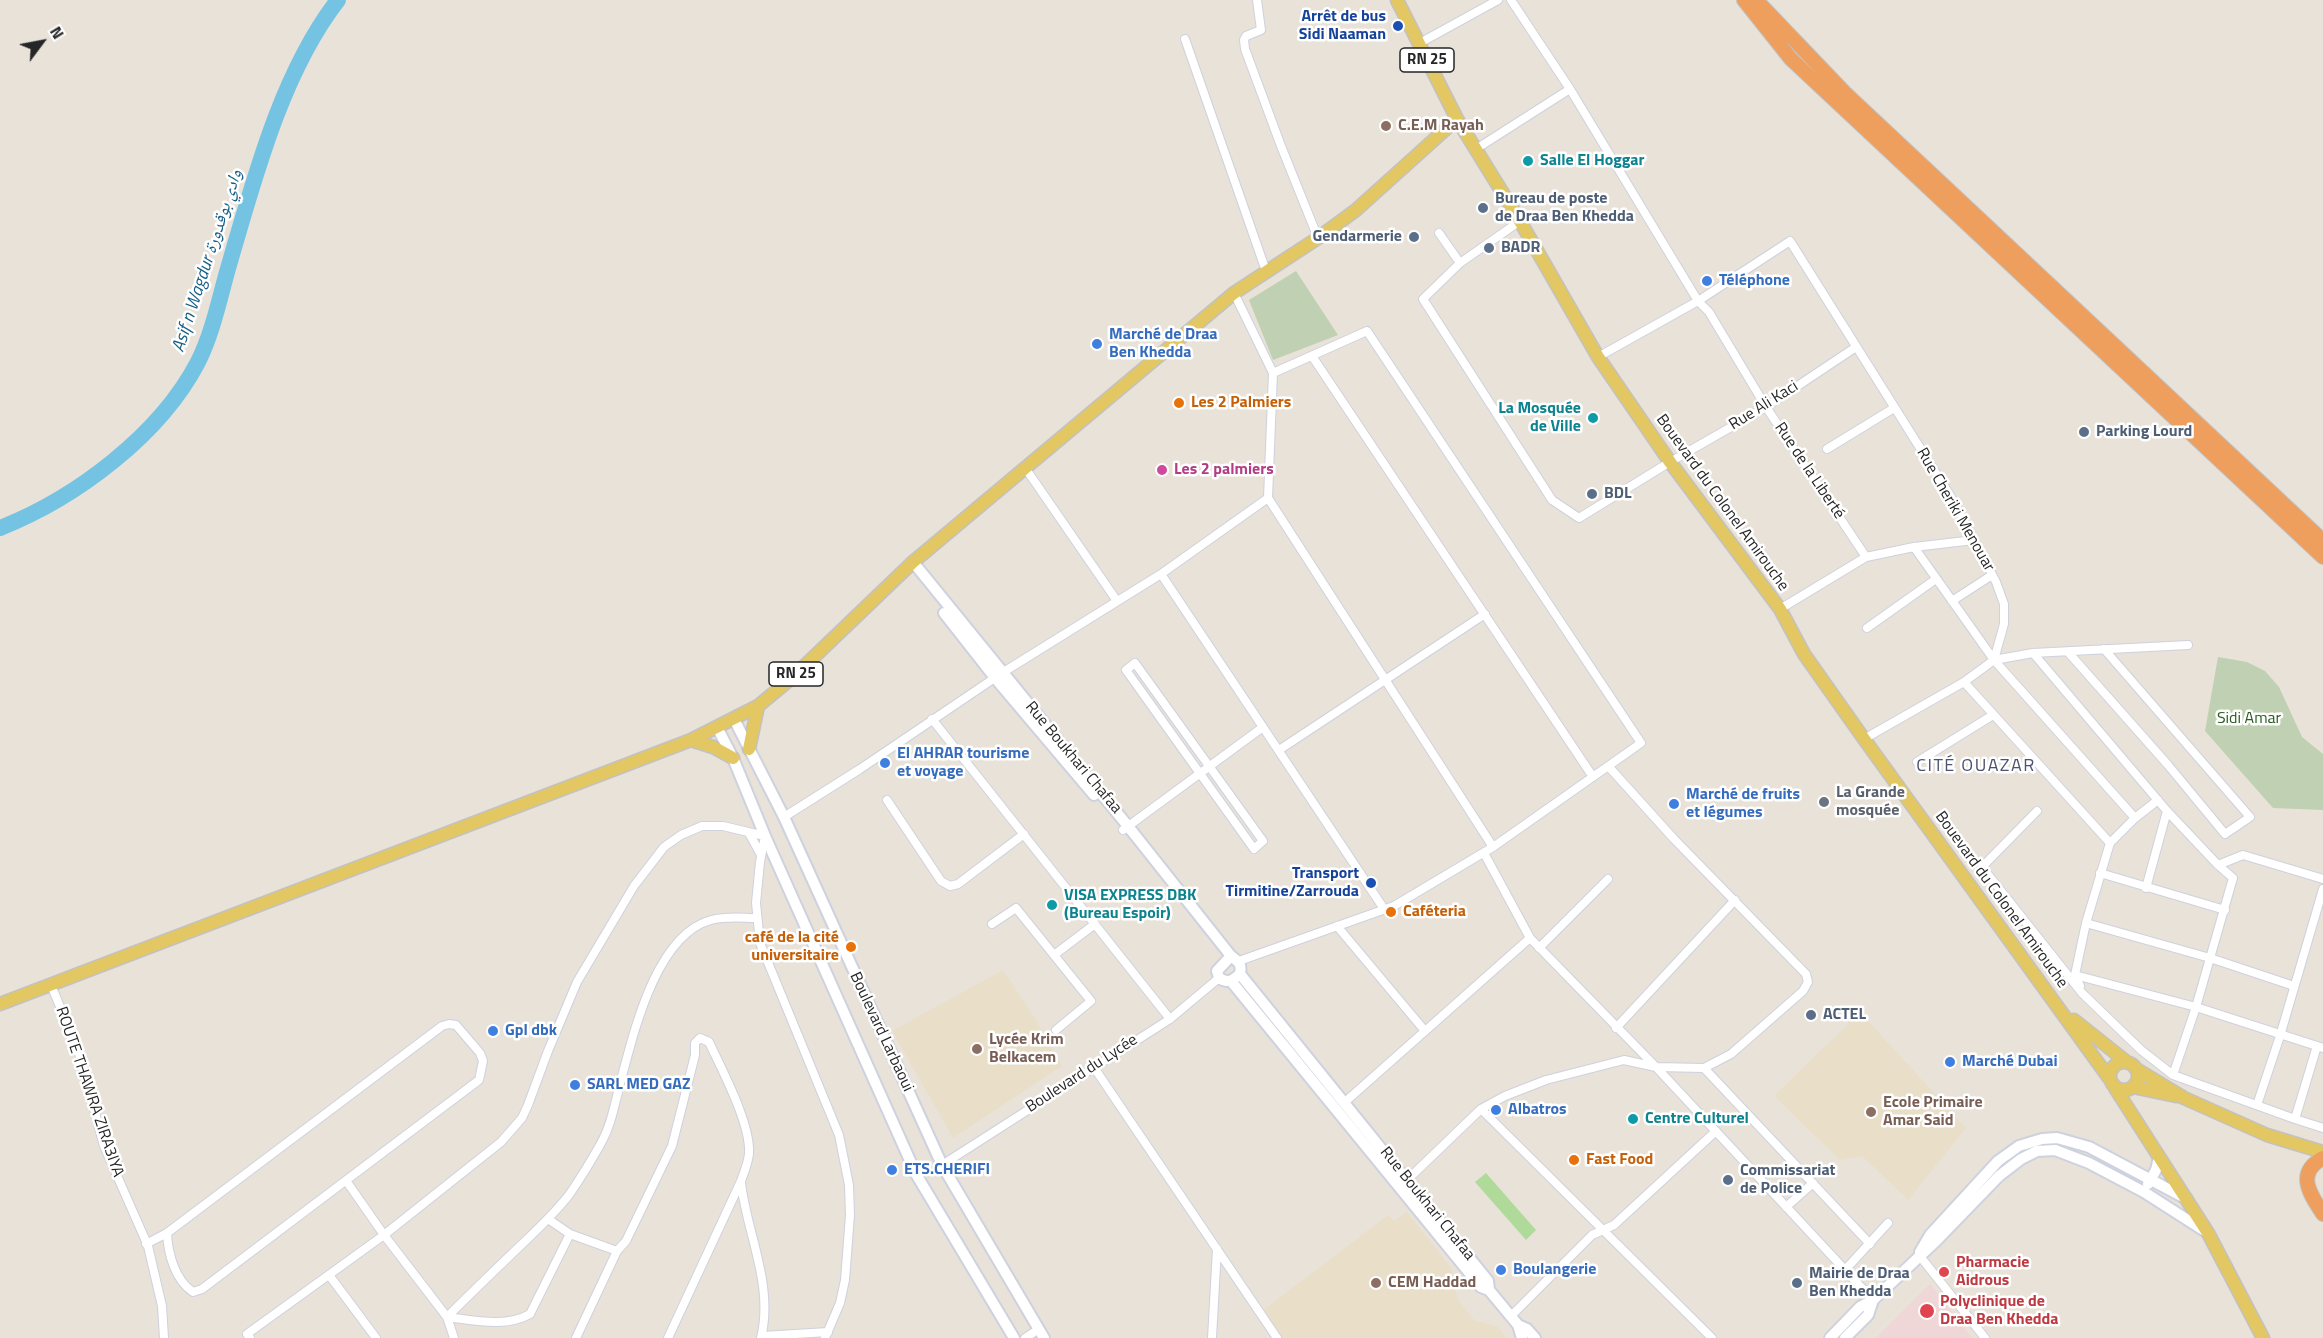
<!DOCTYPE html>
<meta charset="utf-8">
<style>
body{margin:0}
#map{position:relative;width:2323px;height:1338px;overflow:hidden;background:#e8e2d9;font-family:"Titillium Web",sans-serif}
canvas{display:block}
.north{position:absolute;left:12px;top:12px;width:60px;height:60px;-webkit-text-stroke:4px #fff;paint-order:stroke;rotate:58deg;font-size:16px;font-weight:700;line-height:24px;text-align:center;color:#262626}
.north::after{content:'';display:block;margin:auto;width:21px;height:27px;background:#262626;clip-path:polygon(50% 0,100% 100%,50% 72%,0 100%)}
</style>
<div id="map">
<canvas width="2323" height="1338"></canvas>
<div class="north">N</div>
</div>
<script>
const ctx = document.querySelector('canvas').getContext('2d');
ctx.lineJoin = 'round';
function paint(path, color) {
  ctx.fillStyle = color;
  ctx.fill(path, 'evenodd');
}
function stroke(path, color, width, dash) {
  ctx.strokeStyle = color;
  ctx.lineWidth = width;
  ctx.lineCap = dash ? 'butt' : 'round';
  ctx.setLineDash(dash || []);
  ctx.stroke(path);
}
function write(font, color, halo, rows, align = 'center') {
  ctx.font = font + ' "Titillium Web","Noto Naskh Arabic",sans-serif';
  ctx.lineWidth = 5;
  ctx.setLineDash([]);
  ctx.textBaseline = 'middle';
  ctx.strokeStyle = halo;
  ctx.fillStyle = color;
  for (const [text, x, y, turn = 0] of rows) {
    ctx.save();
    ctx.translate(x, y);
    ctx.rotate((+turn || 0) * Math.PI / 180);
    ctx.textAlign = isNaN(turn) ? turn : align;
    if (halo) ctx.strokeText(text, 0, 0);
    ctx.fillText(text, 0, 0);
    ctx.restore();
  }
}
paint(new Path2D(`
 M1003,970l33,50 26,46 -109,72 -61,-107z
 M1860,1012l106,116 -58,72 -46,-44 -22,4 -66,-64z
 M1407,1212l44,55 7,32 16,21 24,7 8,11h-225l-19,-27 126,-96 6,6z`), '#e9dfc9');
paint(new Path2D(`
 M1930,1284l42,54h-96z`), '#efd6d7');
paint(new Path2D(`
 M1486,1173l50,57 -10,10 -51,-58z`), '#afda99');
paint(new Path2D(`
 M1296,271l42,64 -65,25 -24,-60z
 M2218,657l29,5 18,9 14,16 23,50 21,17v56l-50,-2 -68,-77z`), '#c0d0b2');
stroke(new Path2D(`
 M0,528c76,-30 160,-93 198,-166 14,-28 21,-61 29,-90 26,-89 54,-199 111,-272`), '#74c3e2', 16);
const street = new Path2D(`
 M1257,0l4,30 -15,6 -2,4 1,9 36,97 37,92
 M1511,0l59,89 128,212 -100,56
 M1185,39l81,232
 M1418,44l80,-44
 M1476,149l94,-60
 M1439,233l21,30 60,-42
 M1460,263l-37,36 129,201 27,18 91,-56 96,-55 90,-60
 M1234,293l39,80 -5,125
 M1312,356l281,421
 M1827,449l67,-41
 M1026,469l91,132
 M1914,547l80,113 141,158
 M1866,557l48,-10 60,-7
 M1952,601l40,-26
 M1780,609l86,-52 -100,-150 -57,-95 -11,-11 92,-60 164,261 42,80 8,22v20l-10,36 -30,22 -100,57
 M1867,628l69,-49
 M2068,652l100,113 57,69 25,-17 -146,-168
 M2033,653l134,158 51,54 15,13 -37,129 -23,68
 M1994,660l39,-7 155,-8
 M1135,663l128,178 -9,8 -128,-179z
 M1964,682l146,161 -24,80 -11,52 5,11
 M932,719l238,300
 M1279,750l206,-136
 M1917,762l76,-47
 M887,800l54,81 9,5 8,-2 66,-50
 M2037,811l-55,56 100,126 59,57 32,25 122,44 28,9
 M784,817l76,-48 142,-96 159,-99
 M1123,830l140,-103
 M749,833l12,22
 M2110,843l25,-25 23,-18
 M1484,853l46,85 126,129 48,1 27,-14 72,-63 5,-9 -2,-8 -132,-135 -65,-72
 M2218,865l25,-10 80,24
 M2100,873l125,37
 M2146,888l21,-77
 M1384,909l-223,-335 107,-76 225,349
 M2086,923l124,35 84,28
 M992,924l24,-16 75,93 -35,29
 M1337,926l88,105
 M1539,948l69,-69
 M1054,955l41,-31
 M1239,961l155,-55 99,-59 148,-104 -274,-412 -94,42
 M2075,975l121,32 127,41
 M51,985l27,65 26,96 44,100 14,60 2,32
 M1616,1028l119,-128
 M1093,1066l184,272
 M1704,1068l166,176
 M1345,1102l185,-164
 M2257,1105l23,-69 43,-147
 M1481,1109l231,229
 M2295,1119l22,-73
 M942,1165l228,-146 49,-41
 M347,1182l37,53 63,82c26,3 59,11 83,-3l40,-80
 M741,1183c6,51 33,102 20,155
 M1404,1183l77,-74 24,-13 41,-16 78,-20 32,7 217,233
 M1786,1207l27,-24
 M548,1219l22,15 47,17
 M146,1244l21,-11 275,-207 7,-2 7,1 24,28 3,8 -4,19 -277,209 -9,3c-18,-12 -25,-38 -26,-59
 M1919,1255l66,83
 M1845,1270l43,-47
 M329,1275l47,63
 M1511,1316l81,-81 22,-10 102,-94
 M762,1336l66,-4
 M250,1338l-3,-4 137,-99 117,-93 21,-24 6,-13 20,-54 29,-69 57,-96 30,-39 17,-12 21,-9h21l42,10 -5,26 -4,41 4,40 79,192 10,50 1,30 -5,65 -5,23 -15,35
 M454,1338l-7,-21c24,-24 48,-47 72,-70 17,-16 35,-33 50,-52 11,-16 22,-34 31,-50 12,-21 15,-43 21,-65 13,-48 35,-145 90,-160 15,-4 30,-2 45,-2
 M576,1338l41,-87 9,-10 46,-95 23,-91v-12l5,-5 9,4c13,28 42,82 40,112 -1,9 -5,19 -8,27l-73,157
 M1025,1338l14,-9
 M1212,1338l5,-89`);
const secondary = new Path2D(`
 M913,562l214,263 104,131c8,6 11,8 9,18 -7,6 -12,10 -21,4l-2,-7 14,-15
 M944,613l51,65 99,117
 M734,719l50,98 158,348 102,173
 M717,727l16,31 32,78 151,338 98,164
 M1240,974l248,307 1,9
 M1231,981l250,306 8,3
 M2148,1184l8,-14 3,-13
 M1920,1252l10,-17 68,-74 21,-15 23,-7 15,-1 32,9 98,52
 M1489,1290l29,35 9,4 8,9
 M1518,1325l4,13
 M1830,1338l30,-31 13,-7 64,-60 62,-64 22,-17 16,-8 18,-1 34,13 55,29 64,41
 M1845,1338l23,-23 5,-15`);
const primary = new Path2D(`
 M1397,0l60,119 63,102 78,136 72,105 110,147 24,45 60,85 245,339
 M691,740l22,7 20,11
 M749,749l9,-43
 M0,1004l691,-264 67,-34 35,-29 120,-115 321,-269 84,-55 38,-28 101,-91
 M2074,1020l54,43
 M2110 1076a14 14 0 1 1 28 0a14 14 0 1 1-28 0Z
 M2136,1069l48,29 83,37 56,17
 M2133,1087l43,9
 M2115,1088l93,145 55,105`);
const highway = new Path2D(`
 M1744,0l47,59 532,498
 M1756,0l89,93 478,448
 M2323,1158c-28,15 -13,36 0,56`);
stroke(street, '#ced1de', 10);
stroke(secondary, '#ced1de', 14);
stroke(primary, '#c2c2c2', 15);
stroke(highway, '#c2c2c2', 16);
stroke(street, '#fff', 8);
stroke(secondary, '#fff', 10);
stroke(primary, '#e2c763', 12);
stroke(highway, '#ee9e5d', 14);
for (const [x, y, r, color] of [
 [1398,26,6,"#1a4fb4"],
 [1386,126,6,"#8d6e63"],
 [1528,161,6,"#0f9aa8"],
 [1483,208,6,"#5c6f8a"],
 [1414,237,6,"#5c6f8a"],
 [1489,248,6,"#5c6f8a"],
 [1707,281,6,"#3f7fe0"],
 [1097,344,6,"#3f7fe0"],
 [1179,403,6,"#e8710a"],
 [1593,418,6,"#0f9aa8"],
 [2084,432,6,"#5c6f8a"],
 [1162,470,6,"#d1479c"],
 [1592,494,6,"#5c6f8a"],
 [885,763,6,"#3f7fe0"],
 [1824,802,6,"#6b7280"],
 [1674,804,6,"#3f7fe0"],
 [1371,883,6,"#1a4fb4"],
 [1052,905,6,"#0f9aa8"],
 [1391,912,6,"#e8710a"],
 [851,947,6,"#e8710a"],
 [1811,1015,6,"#5c6f8a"],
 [493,1031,6,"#3f7fe0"],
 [977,1049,6,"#8d6e63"],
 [1950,1062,6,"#3f7fe0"],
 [575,1085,6,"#3f7fe0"],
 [1496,1110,6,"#3f7fe0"],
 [1871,1112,6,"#8d6e63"],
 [1633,1119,6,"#0f9aa8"],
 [1574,1160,6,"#e8710a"],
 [892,1170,6,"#3f7fe0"],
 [1728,1180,6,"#5c6f8a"],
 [1501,1270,6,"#3f7fe0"],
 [1944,1272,6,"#e0444e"],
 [1376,1283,6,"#8d6e63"],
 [1797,1283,6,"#5c6f8a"],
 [1927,1311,8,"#e0444e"]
]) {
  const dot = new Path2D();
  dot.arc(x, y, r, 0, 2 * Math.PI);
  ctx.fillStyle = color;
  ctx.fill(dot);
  stroke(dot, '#fff', 2);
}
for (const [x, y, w] of [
 [1427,60,54],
 [796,674,54]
]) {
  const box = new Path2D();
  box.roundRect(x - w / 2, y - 12, w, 24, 4.5);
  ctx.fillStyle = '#fff';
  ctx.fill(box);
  stroke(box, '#262626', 1.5);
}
write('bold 15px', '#262626', null, [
 ["RN 25",1427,60],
 ["RN 25",796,674]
]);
write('bold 16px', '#164399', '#fff', [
 ["Arrêt de bus",1386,17],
 ["Sidi Naaman",1386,35],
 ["Transport",1359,874],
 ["Tirmitine/Zarrouda",1359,892]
], 'right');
write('bold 16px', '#785e54', '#fff', [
 ["C.E.M Rayah",1398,126],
 ["Lycée Krim",989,1040],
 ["Belkacem",989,1058],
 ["Ecole Primaire",1883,1103],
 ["Amar Said",1883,1121],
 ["CEM Haddad",1388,1283]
], 'left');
write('bold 16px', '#0d838f', '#fff', [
 ["Salle El Hoggar",1540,161],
 ["La Mosquée",1581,409,"right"],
 ["de Ville",1581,427,"right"],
 ["VISA EXPRESS DBK",1064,896],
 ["(Bureau Espoir)",1064,914],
 ["Centre Culturel",1645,1119]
], 'left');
write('bold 16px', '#4e5e75', '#fff', [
 ["Bureau de poste",1495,199],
 ["de Draa Ben Khedda",1495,217],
 ["Gendarmerie",1402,237,"right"],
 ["BADR",1501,248],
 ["Parking Lourd",2096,432],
 ["BDL",1604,494],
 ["ACTEL",1823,1015],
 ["Commissariat",1740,1171],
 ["de Police",1740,1189],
 ["Mairie de Draa",1809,1274],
 ["Ben Khedda",1809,1292]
], 'left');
write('bold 16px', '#366cbe', '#fff', [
 ["Téléphone",1719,281],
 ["Marché de Draa",1109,335],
 ["Ben Khedda",1109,353],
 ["El AHRAR tourisme",897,754],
 ["et voyage",897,772],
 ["Marché de fruits",1686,795],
 ["et légumes",1686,813],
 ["Gpl dbk",505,1031],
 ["Marché Dubai",1962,1062],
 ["SARL MED GAZ",587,1085],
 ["Albatros",1508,1110],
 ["ETS.CHERIFI",904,1170],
 ["Boulangerie",1513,1270]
], 'left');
write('bold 16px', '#c56008', '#fff', [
 ["Les 2 Palmiers",1191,403],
 ["Caféteria",1403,912],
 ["café de la cité",839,938,"right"],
 ["universitaire",839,956,"right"],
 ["Fast Food",1586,1160]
], 'left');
write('16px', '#262626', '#fff', [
 ["Rue Ali Kaci",1764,406,-32],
 ["Rue de la Liberté",1809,471,56],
 ["Bouevard du Colonel Amirouche",1722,503,54],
 ["Rue Cheriki Menouar",1955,510,60],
 ["Rue Boukhari Chafaa",1073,758,50],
 ["Bouevard du Colonel Amirouche",2001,900,54],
 ["Boulevard Larbaoui",881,1032,65],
 ["Boulevard du Lycée",1082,1074,-33],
 ["ROUTE THAWRA ZIRA3IYA",89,1092,71],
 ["Rue Boukhari Chafaa",1427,1204,51]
]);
write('bold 16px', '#b23c85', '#fff', [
 ["Les 2 palmiers",1174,470]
], 'left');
write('16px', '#2a5b1f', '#fff', [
 ["Sidi Amar",2249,719]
]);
write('bold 16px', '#5b616d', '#fff', [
 ["La Grande",1836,793],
 ["mosquée",1836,811]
], 'left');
write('bold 16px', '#be3a42', '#fff', [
 ["Pharmacie",1956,1263],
 ["Aidrous",1956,1281],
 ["Polyclinique de",1940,1302],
 ["Draa Ben Khedda",1940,1320]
], 'left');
write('italic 18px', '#196088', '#fff', [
 ["Asif n Wagdur وادي بوقدورة",208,261,-72]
]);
ctx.letterSpacing = '1.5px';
write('18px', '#4c5272', '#fff', [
 ["CITÉ OUAZAR",1976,767]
]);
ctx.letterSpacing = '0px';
</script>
